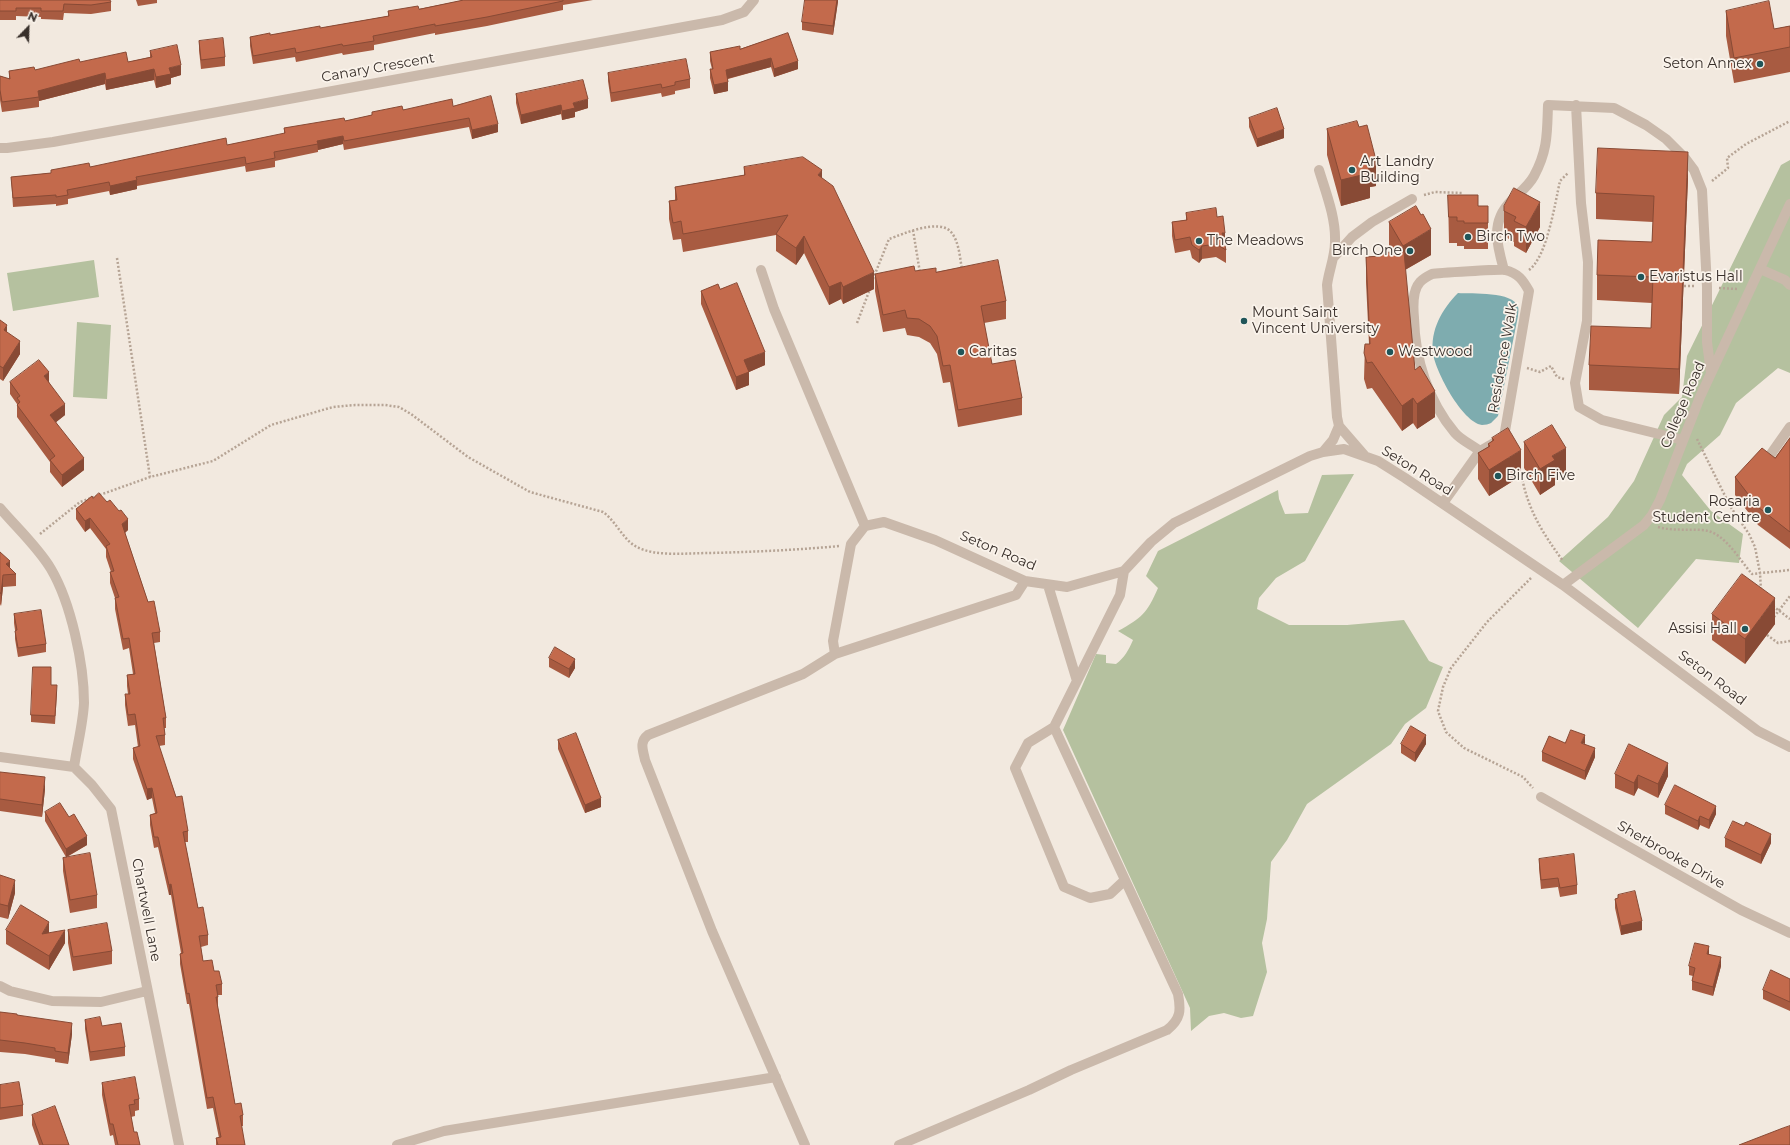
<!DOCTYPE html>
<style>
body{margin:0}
#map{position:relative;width:1790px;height:1145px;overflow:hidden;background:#f2e9df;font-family:Montserrat,sans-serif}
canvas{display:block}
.north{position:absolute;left:8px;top:8px;width:40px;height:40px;-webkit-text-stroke:3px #faf3eb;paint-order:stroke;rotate:23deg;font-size:11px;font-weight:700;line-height:16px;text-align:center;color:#382f2a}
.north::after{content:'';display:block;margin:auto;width:14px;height:18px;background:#382f2a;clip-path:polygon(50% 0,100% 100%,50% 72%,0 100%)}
</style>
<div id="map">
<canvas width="1790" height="1145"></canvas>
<div class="north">N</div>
</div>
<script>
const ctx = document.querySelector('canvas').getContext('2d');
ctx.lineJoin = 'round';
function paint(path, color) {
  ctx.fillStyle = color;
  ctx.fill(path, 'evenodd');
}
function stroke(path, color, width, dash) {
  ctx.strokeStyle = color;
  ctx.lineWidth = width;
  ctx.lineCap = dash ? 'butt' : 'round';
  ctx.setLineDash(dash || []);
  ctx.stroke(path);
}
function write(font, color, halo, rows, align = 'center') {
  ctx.font = font + ' Montserrat,sans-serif';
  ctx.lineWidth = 3.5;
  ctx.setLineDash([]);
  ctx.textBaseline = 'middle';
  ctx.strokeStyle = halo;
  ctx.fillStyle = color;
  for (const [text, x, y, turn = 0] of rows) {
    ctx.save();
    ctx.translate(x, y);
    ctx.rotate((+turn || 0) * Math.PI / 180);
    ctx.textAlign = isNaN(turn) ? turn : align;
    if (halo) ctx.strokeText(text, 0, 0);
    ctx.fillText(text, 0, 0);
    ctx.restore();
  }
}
paint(new Path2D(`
 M1790,160v213l-12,-5 -42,35 -16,32 -33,29 -5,11 29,36 32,23 -4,29 -43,-4 -58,69 -79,-67 49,-44 26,-36 30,-66 18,-18 5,-41 94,-191z
 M94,260l5,37 -86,14 -6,-38z
 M77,322l34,3 -4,74 -34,-2z
 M1354,474l-49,87 -29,17 -17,20 -2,11 32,16h58l57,-5 25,41 14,6 -17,41 -21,16 -14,20 -84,60 -20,36 -16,22 -4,57 -5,24 5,29 -14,44 -12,2 -17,-5 -15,3 -18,15 -1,-23 -127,-278 33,-76 10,1v8l10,1c9,-7 12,-13 17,-24l-15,-9c24,-13 29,-18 40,-43l-12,-12 12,-25 120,-61 1,9 6,15 23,-1 14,-38z`), '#b5c19f');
paint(new Path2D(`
 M1458,293c14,1 55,-2 60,14 1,2 0,7 0,9l-20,100 -7,7c-2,1 -6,2 -9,2 -20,-3 -46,-53 -49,-71 -3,-24 9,-45 25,-61z`), '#7eacaf');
stroke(new Path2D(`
 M1712,181l16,-13 -1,-10 19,-14 44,-23
 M1424,195l11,-3 28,1
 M913,230l7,43
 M117,258l33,219
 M1529,270c18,-13 26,-67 31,-89l8,-8
 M873,279l16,-40c14,-5 50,-21 62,-7 8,9 9,26 11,38
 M1684,286h11
 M1719,288l19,1
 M857,323l13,-34
 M1527,368l13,4 11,-6 6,11 7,2
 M1697,439l33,67 19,28 6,13 5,26 1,18
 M1521,472c6,37 21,60 42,89
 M1658,527c15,4 29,2 44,3 22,1 36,28 50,44l38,-4
 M40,534l40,-32 70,-25 63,-16 58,-36 62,-18 22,-2h30l14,2 12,7 57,43 62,35 73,20c13,9 20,28 34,35 19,10 51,6 72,6 44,-1 87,-3 131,-7
 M1531,578l-44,44 -36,46 -8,19 -5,24 8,21 18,16 59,29 10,11
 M1773,606l17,13
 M1774,617l16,-21
 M1767,635l11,8 12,-2`), '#b6a495', 2.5, [2, 2]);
stroke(new Path2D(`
 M1576,105l5,98 7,59 -1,59 -12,62 4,24 23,13 81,20
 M0,148h7l46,-6 669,-122 22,-8 10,-12
 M1319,170c7,23 17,48 16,72 0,15 -6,28 -8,43l10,132 2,9 26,30
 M1334,257l18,-20 20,-15 40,-23
 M1760,269l25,11 5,5
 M761,270l13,39 91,217
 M1504,270c-7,-25 -14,-48 7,-69 8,-8 17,-14 23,-25 14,-26 13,-43 14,-71l66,3 32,17 20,14 19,19 9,12 8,20 5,97v55l4,31
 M1323,452l10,-12 6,-14
 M1771,454l19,-27
 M1443,503l37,-52 24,-14 25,-146c-6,-11 -11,-18 -24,-21 -4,-1 -68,3 -73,4 -4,2 -9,5 -12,8 -8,9 -7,25 -6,36 1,41 14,83 41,115 6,7 17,12 25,18
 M0,508c16,19 38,39 51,61 20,34 33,95 33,134 -1,21 -7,43 -10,64
 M1124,571l-4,24 -66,132 -26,16 -13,25 49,119 26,11 20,-4 15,-14
 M1048,585l29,96
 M1563,585l81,-60 8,-10 8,-15 40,-103 90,-193
 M835,654l-2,-13 3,-16 15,-81 14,-18 19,-4 51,18 90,41 42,6 57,-16 27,-29 23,-19 136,-67 13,-4 21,-3 34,12 27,17 158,107 195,146 32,16
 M0,757l74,10 18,18 19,24 68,336
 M1541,797l200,113 49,23
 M0,986l10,5 42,10 49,1 46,-11
 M397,1145l47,-14 332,-54
 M805,1145l-93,-214 -67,-171c-2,-10 -6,-18 3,-25l155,-61 32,-20 181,-59 9,-14
 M899,1145l130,-55 42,-20 96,-40c14,-11 14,-20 11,-36l-124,-267`), '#cab9ab', 10);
paint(new Path2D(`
 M0,0l111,2v9l-20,3 -27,-1 -1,7 -22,-1v-2l-25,-1v4h-16z
 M136,0h21v3l-19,3z
 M464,0h129l-30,5v5l-76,16 -52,9v-2l-61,12v5l-31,5 -1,-2 -46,9 -1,-5 -42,7 -3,-18v-9l20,-2 50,-7 68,-12v-5l31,-2z
 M838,0l-5,35 -31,-5v-8z
 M1726,11l48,18 16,-3v46l-56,11 -8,-47z
 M788,33l10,36 -24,8 -3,-10 -43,12v12l-14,3 -4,-16v-9h2l-2,-8v-9l30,-3z
 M199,41l26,16v9l-24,3 -2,-19z
 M150,51l31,24 -10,3v6l-15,4 -2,-8 -48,10 -1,-6 -66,17v6l-37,5 -2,-12v-24l9,3v-8l26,-1 45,-8h48l22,-5z
 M608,73l82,6v9l-15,3v3l-13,3 -1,-4 -50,9 -3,-21z
 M516,94l72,14 -13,4v5l-13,3 -1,-6 -40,10 -5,-21z
 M453,106l45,26 -26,7 -3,-12 -125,23 -1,-6 -25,6v2l-43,9v6l-29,5 -1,-6 -108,20v3l-27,6 -1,-4 -41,8v5l-12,2v-2l-43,3 -2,-30 40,-4v-3l39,-3 137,-22 57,-11v-6l61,-7 27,-6v-3z
 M1249,118l35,20 -27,9 -8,-20z
 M1327,129l49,57 -6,1v11l-29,8 -14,-51z
 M744,167l78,11 52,111 -31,15 -2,-5 -12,6 -25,-52 -8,12 -20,-14v-16l-93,17 -2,-13 -8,1 -4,-21v-18l6,-1v-13l69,-12z
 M1688,178l-9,216 -90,-4v-25l62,-37 1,-25 -55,-3v-25l55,-33 1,-20 -57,-3v-26z
 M1448,195l30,11h10v43h-24v-3h-7v-3h-8z
 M1504,206l36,21 -14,26 -12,-7v-4l-10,-6z
 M1186,213l31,4 8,29 1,4v13l-10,-6 -14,2 -3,4 -7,-5 -2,-8 -15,3 -3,-17v-14l14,-2z
 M1389,222l42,33 -26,15 10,100 20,47 -18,12 -4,-6 -11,8 -30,-43 -5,1 -3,-10 1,-35h4l-3,-62v-25l14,-1 12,-4 -3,-5z
 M915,271l21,1 70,29v18l-22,4 8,41 30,34v17l-64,12 -8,-45 -7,1 -6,-29 -7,-11 -11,-6 -12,-2 -2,-7 -22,4 -8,-41v-17z
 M720,289l45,76 -16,7v13l-13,5 -35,-86v-13z
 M0,320l20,34 -17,27 -3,-2z
 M10,382h39l16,33 -9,7 28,48 -22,17 -12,-15v-10l-33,-45v-13l-7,-10z
 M1492,438l29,38 -32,20 -11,-17v-26l10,-6v-3l4,-3z
 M1790,438v111l-32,-24 -23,-30v-18l40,-19z
 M1524,442l42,31 -11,7v5l-15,10 -16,-27z
 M76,509l52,21 -3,3 23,69 12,30v10l-6,1 12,75v10h-2l1,7v10l-6,1 17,51 12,34v11h-3l13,66 10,27v10l-7,2 2,14 11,10 8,13v11h-4v13l17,96 8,11v11h-2l4,19h-29v-7h3l-6,-30 -6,1 -18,-105h-2l-7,-40v-10l1,-1 -10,-58h-2l-11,-48 -4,1 -4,-23v-10l5,-2 -3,-15 -5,2 -14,-41v-11l5,-1 -3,-22 -7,1 -3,-21v-11h3l-1,-8v-11l6,-1 -4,-26 -6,2 -8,-41v-11l-5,-15v-11h1l-5,-15v-8l-16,-21 -5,4 -9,-13z
 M0,552l10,16 6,6v12l-13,1 -2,19 -1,-2z
 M14,614l32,30v8l-28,5 -3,-18v-9l-1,-7z
 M1712,614l63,10 -30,40 -33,-24z
 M549,658l26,10 -6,10 -20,-11z
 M51,685l6,8 -2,31 -24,-2v-7z
 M558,740l43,67 -16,6 -27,-64z
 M1565,743l20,1 10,13 -10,23 -43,-19v-9z
 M1401,744h25l-11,18 -14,-9z
 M0,772l45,17 -3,28 -42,-6z
 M1615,774l53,2 -10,22 -20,-10 -4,8 -19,-8z
 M1665,805l51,9 -7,15 -9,-4 -2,5 -33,-16z
 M45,812l42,33 -20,12 30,38v13l-27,5 -7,-42v-13l3,-1 -21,-36z
 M1725,838l46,5 -10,21 -36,-17z
 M1539,859l38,26v9l-17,3 -2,-10 -17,2 -2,-21z
 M0,875l15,18 -7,26 -8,-2z
 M1618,895l24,35 -21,5 -6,-27v-9l3,-1z
 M6,930l43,3 16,10 -16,27 -43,-26z
 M68,930l44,21v13l-39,7 -5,-28z
 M1709,954l12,12 -8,30 -21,-6v-9l1,-5 -4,-1v-9z
 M1790,979v32l-27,-12v-9z
 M0,1012l17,3 55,19 -4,30 -13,-2v-3l-30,-5 -25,-2z
 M85,1020l17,6 23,21v9l-35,5 -5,-32z
 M102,1083l37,16v11l-4,1v5l-4,1 3,15 6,13h-25l-2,-10 -3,1 -8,-41z
 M0,1085l23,20v11l-23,4z
 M32,1115l37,30h-30l-7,-20z`), '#a85b41');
paint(new Path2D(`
 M837,0h1v2l-5,33v-9z
 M771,58v9l-45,12v-9z
 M798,61v8l-24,8v-8z
 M181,65v10l-10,3v6l-15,4v-11l13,-9z
 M154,69v11l-48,10v-10z
 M105,73v11l-66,17 -1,-10z
 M728,82v9l-14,3v-9z
 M588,99v9l-13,4v5l-13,3v-9l11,-8z
 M561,105v9l-40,10v-9z
 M498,124v8l-26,7v-9z
 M1284,129v9l-27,9v-8z
 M343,136v8l-25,6 -1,-9z
 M1688,152v26l-9,216v-25z
 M1376,160v26l-6,1v11l-29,8v-26l26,-17z
 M822,170v17l-4,-12z
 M137,180v9l-27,6v-9z
 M1540,202v25l-14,26v-26z
 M1431,229v26l-28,16v-25z
 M1222,233h3v13l-3,1z
 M804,236v17l-8,12v-17z
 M1202,246v13l-3,4v-13z
 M874,272v17l-31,15v-17z
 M841,282v17l-12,6v-18z
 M7,325v13l-3,-8z
 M20,341v13l-17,27v-13z
 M765,352v13l-16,7v13l-13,5v-13l8,-17z
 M49,372v12l-5,-8z
 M1435,391v26l-18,12v-25z
 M1413,398v25l-11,8v-25z
 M65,404v11l-15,12v-12z
 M1566,448v25l-11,7v5l-15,10v-26l12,-13z
 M1521,450v26l-32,20v-26z
 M84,458v12l-22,17v-12z
 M90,518v10l-5,4v-11z
 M128,519v11l-6,5v-11z
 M10,561v12l-4,-9z
 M3,575v12l-2,19v-12z
 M1775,598v26l-30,40v-25z
 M575,659v9l-6,10v-9z
 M1426,735v9l-11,18v-9z
 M1585,735v9l-4,-1z
 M1595,748v9l-10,23v-9z
 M1668,763v13l-10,22v-14z
 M1638,775v13l-4,8v-13z
 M45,777v12l-3,28v-12z
 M152,788v10l-5,2v-11z
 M601,798v9l-16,6v-8z
 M1716,806v8l-7,15v-9z
 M1700,816v9l-2,5v-9z
 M1771,834v9l-10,21v-9z
 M87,836v9l-21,12v-8z
 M15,880v13l-7,26v-13z
 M171,884v11h-2v-10z
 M1642,921v9l-21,5v-9z
 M49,922v13l-7,-1z
 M65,930v13l-16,27v-14z
 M1709,946v9l-2,-1z
 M1721,957v9l-8,30v-9z
 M72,1023v11l-4,30v-11z`), '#884a35');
const building = new Path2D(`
 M0,0h110l1,2 -20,3 -27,-1 -1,7h-22v-3h-25v3h-16z
 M464,0h99v1l-76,16 -52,9v-2l-62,12 1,5 -31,5 -1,-2 -46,9 -1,-5 -42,8 -3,-19 20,-4v2l50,-9v2l69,-12 -1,-5 30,-5 1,3z
 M805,0h32l-4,26 -31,-4z
 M1769,1l5,28 16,-3v21l-56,11 -8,-47z
 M788,33l10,28 -24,8 -3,-11 -45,12 2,12 -14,3 -4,-16h3l-3,-17 30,-6v3z
 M223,38l2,19 -24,3 -2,-19z
 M177,45l4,20 -12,3 2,6 -15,3 -2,-8 -48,11 -1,-7 -67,18 1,6 -37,5 -2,-12v-14l10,3 -1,-8 25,-4 1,3 44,-11 1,3 46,-10 2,10 24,-5 -2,-6z
 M686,59l4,20 -15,3v3l-13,3 -1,-4 -50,9 -3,-20z
 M583,80l5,19 -15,4 2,5 -13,3 -1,-6 -40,10 -5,-21z
 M491,96l7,28 -26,6 -3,-12 -125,23 -1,-5 -26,5 1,3 -44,8 1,6 -29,6 -1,-7 -109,20 1,3 -27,6 -1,-4 -42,8 1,5 -12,2v-2l-43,3 -2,-21 40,-4v-3l38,-7 1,4 136,-29 1,7 58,-12 -1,-5 60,-10 1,3 27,-6v-3l30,-6 1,4 49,-11 1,7z
 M1277,108l7,21 -27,10 -8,-21z
 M1357,121l2,6 8,-2 9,35 -9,3 3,10 -29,7 -14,-51z
 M1598,148l90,4 -9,217 -90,-4 2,-39 60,2 2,-51 -56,-2 1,-35 54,2 2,-46 -58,-3z
 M803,157l19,13 -4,5 15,11 41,86 -31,15 -2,-5 -12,5 -25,-51 -8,12 -20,-14 12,-19 -105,19 -2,-13 -8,2 -4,-22 8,-1 -2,-13 70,-12 -1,-8z
 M1514,188l26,14 -14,25 -12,-6 2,-4 -12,-6v-5z
 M1448,195h30v11h10v17h-24v-2h-7v-4h-8z
 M1416,206l5,9 2,-1 8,15 -28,17 -14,-24z
 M1216,208l1,9 6,-1 2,17h-3l4,17 -10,-6 -14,2 -3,4 -7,-5 -2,-8 -15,3 -3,-18 15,-2 -1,-7z
 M1404,252l11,118 5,-4 15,25 -18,13 -4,-6 -11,8 -30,-44 -5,1 -3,-10 1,-9h5l-4,-87 14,-1v-3z
 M998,260l8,41 -25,5 11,58 23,-4 7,38 -64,12 -8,-45 -7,1 -6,-30 -7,-10 -11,-7 -12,-1 -2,-8 -22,5 -8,-41 39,-8 1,5 21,-3v4z
 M737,283l28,69 -21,8 5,12 -13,5 -35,-86 17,-7 2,5z
 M0,320l7,5 -3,5 16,11 -17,27 -3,-2z
 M39,360l10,12 -5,4 21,28 -15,11 34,43 -22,17 -12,-15 5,-4 -38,-51 3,-3 -3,-4 3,-2 -10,-14z
 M1552,425l14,23 -14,8 3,4 -15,9 -16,-27z
 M1508,428l13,22 -32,20 -11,-17 12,-7 -2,-2 6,-4 -2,-2z
 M1790,438v94l-32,-25 -23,-30 27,-29 13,10z
 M99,493l8,9 3,-2 9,11 2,-1 7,9 -6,5 26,78 6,-1 6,31 -8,1 14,85h-3l2,17 -9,1 20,61 6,-1 6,35 -5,1 15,76 5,-1 5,28 -9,1 4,25 9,-1 2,11h5l3,13 -6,1 2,12h-2l19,107 6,-1 2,12 -3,1 5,29h-27l-2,-7 5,-1 -8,-40 -6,1 -18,-105 -2,1 -7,-40 3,-1 -12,-69 -2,1 -11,-48h-4l-4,-22 7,-2 -5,-25 -5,1 -14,-41 7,-2 -5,-32 -7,1 -3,-21h5l-3,-19 8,-1 -6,-36 -6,1 -8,-41 4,-1 -9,-25 4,-1 -8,-25 4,-2 -20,-26 -5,3 -9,-12 16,-13 1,2z
 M0,552l10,9 -4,3 10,10 -13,1 -2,19 -1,-2z
 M1742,574l33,24 -30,41 -33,-25z
 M41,610l5,34 -28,4 -3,-17 2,-1 -3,-16z
 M555,647l20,12 -6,10 -20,-11z
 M33,667h18v18h6l-2,31 -24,-1z
 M1411,726l15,9 -11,18 -14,-9z
 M1571,730l14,5 -4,8 14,5 -10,23 -43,-19 7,-16 16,7z
 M576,733l25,65 -16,7 -27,-65z
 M1629,744l39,19 -10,21 -20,-9 -4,8 -19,-9z
 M0,772l45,5 -3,28 -42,-6z
 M1675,785l41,21 -7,14 -9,-4 -2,5 -33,-16z
 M60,803l9,14 5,-3 13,22 -21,13 -21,-37z
 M1733,821l11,5 2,-4 25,12 -10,21 -36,-17z
 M90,853l7,42 -27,5 -7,-42z
 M1574,854l3,31 -17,3 -2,-10 -17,2 -2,-21z
 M0,875l15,5 -7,26 -8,-2z
 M1635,891l7,30 -21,5 -6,-27 3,-1v-3z
 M21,905l28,17 -7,12 23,-4 -16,26 -43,-26z
 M107,923l5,28 -39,6 -5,-27z
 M1695,943l14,3 -2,8 14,3 -8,30 -21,-6 3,-13 -6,-2z
 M1771,970l19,9v23l-27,-12z
 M0,1012l17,2v1l55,8 -4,30 -13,-2v-3l-30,-5 -25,-3z
 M100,1017l2,9 19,-3 4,24 -35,5 -5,-32z
 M135,1077l4,22 -5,1 1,4 -6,1 5,27h3l3,13h-22l-5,-21h-3l-8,-41z
 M19,1082l4,23 -23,3v-23z
 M55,1106l14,39h-26l-11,-30z
 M1790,1126v19h-51l44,-17z`);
paint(building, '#c36a4c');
stroke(building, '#884a35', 1);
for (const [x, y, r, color] of [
 [1760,64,4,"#205559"],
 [1352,170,4,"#205559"],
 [1468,237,4,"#205559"],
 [1199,241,4,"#205559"],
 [1410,251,4,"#205559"],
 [1641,277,4,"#205559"],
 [1244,321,4,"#205559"],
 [961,352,4,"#205559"],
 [1390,352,4,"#205559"],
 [1498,476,4,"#205559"],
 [1768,510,4,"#205559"],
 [1745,629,4,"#205559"]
]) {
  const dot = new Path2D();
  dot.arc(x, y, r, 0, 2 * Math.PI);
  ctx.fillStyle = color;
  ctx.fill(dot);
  stroke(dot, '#faf3eb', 1.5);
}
write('14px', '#382f2a', '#faf3eb', [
 ["Seton Annex",1752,64,"right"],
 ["Art Landry",1360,162],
 ["Building",1360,178],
 ["Birch Two",1476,237],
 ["The Meadows",1207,241],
 ["Birch One",1402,251,"right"],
 ["Evaristus Hall",1649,277],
 ["Mount Saint",1252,313],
 ["Vincent University",1252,329],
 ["Caritas",969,352],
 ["Westwood",1398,352],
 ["Birch Five",1506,476],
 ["Rosaria",1760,502,"right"],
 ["Student Centre",1760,518,"right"],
 ["Assisi Hall",1737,629,"right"]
], 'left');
write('14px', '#382f2a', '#faf3eb', [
 ["Canary Crescent",378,68,-10],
 ["Residence Walk",1503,358,-80],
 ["College Road",1683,405,-67],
 ["Seton Road",1417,471,32],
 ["Seton Road",998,551,23],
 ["Seton Road",1712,678,37],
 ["Sherbrooke Drive",1671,855,30],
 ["Chartwell Lane",146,910,79]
]);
</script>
